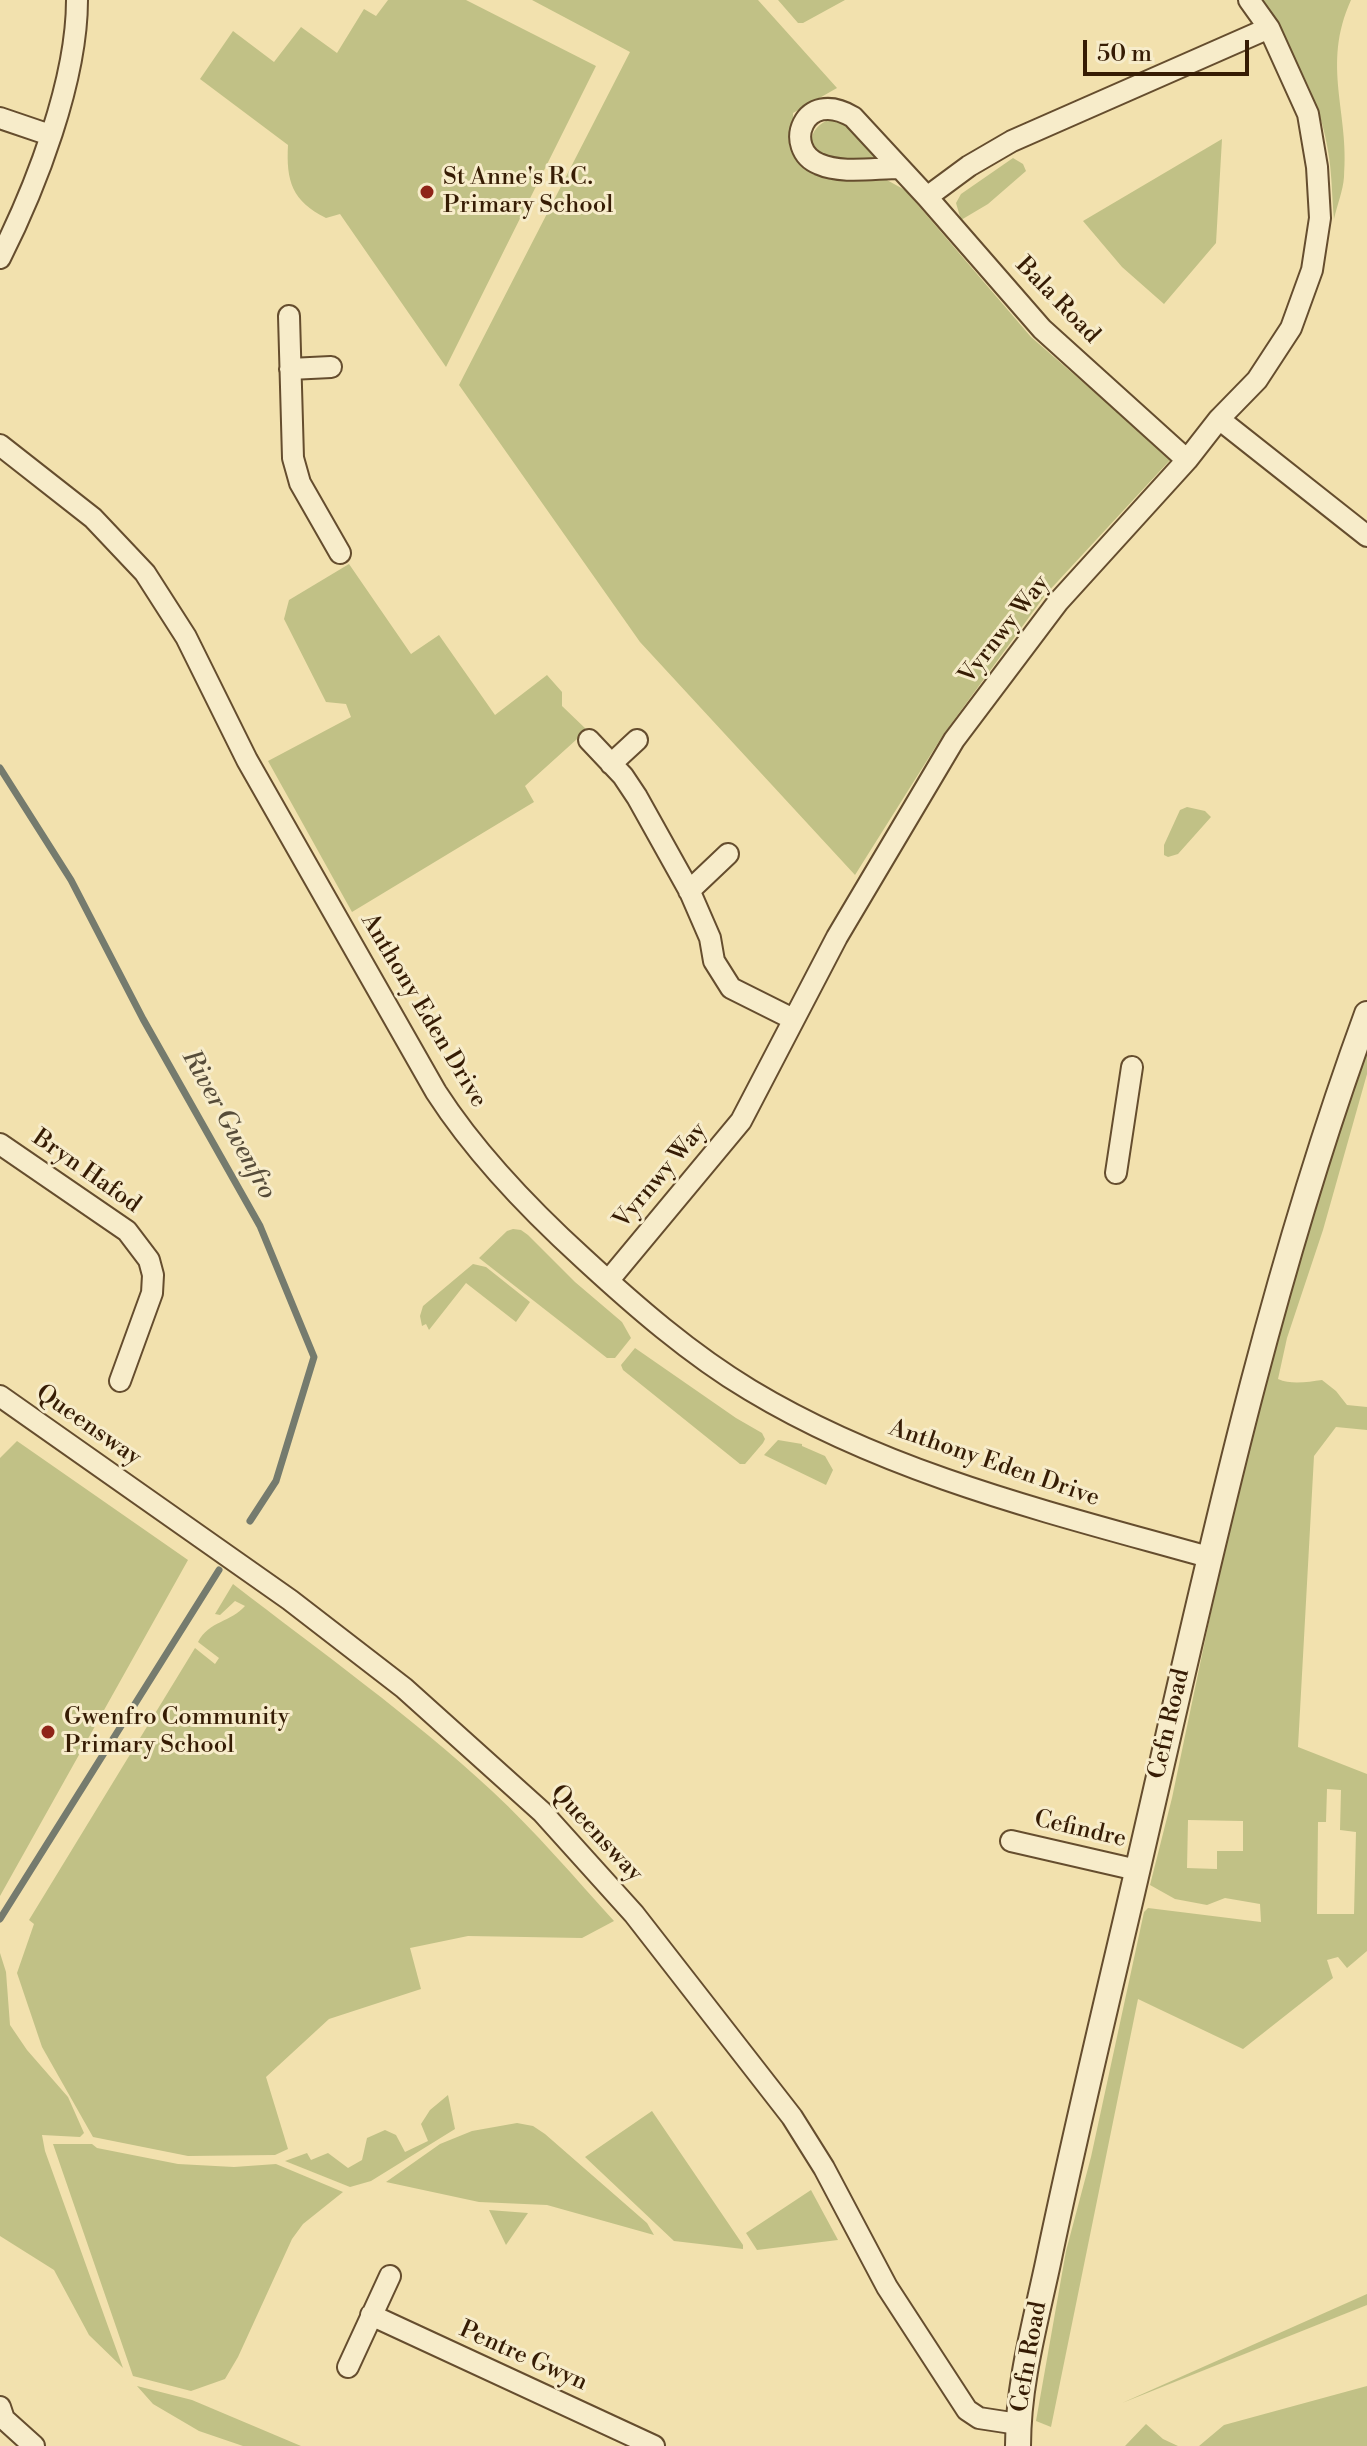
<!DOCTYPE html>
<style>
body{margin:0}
#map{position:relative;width:1367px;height:2446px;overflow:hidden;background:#f2e1ae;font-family:"Libre Bodoni",serif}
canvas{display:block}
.scale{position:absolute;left:1083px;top:40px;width:166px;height:36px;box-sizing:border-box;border:4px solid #361c04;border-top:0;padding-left:10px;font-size:24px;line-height:28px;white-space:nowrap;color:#361c04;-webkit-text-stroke:6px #f7ecca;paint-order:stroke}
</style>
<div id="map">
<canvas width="1367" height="2446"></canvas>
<div class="scale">50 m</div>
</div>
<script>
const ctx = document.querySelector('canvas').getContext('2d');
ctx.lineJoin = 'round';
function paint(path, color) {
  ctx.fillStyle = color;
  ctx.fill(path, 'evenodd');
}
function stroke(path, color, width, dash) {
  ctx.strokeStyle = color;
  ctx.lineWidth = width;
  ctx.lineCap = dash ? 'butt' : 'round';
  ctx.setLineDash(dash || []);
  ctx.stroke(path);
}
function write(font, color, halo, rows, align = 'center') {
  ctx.font = font + ' "Libre Bodoni",serif';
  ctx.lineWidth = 6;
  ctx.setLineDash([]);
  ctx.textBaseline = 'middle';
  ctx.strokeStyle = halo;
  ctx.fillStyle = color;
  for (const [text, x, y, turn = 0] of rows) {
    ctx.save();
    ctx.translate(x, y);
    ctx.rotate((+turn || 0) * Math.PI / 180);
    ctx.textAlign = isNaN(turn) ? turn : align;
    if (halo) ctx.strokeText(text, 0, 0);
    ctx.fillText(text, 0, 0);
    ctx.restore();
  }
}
paint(new Path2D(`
 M388,0h78l130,66 -150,301 -106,-153 -14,4c-34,-17 -40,-37 -38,-73l-88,-66 33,-48 41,31 27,-35 36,26 27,-44 12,7z
 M532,0h226l79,88 -44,25 2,36 70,27 20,3 20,11 126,147 140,122 -125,135 -103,141 -88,140 -215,-233 -181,-257 171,-333z
 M778,0h67l-42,23h-5z
 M1257,0h94c-30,66 -1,113 -7,177 -1,14 -7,28 -10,42 -2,-21 -2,-42 -5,-62 -8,-60 -38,-109 -72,-157z
 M832,119l12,4 31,28v9c-14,3 -45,2 -57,-8 -15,-13 0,-30 14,-33z
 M1222,139l-6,104 -52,61 -42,-37 -39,-46z
 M1013,158l10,6 3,7 -38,33 -27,16 -5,-17 5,-9z
 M349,564l62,90 28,-19 56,80 52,-40 15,17v14l25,24 -62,56 9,16 -182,110 -84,-151 83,-44 -5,-13 -20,-2 -42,-83 5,-19z
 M1187,807l18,4 6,6 -33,37 -10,3 -4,-2v-10l16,-35z
 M1367,1048v26l-44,156 -36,108 -9,41c13,6 30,3 44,1l14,11 11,14 20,2v23l-31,-3 -22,29 -16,291 69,27v177l-20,17 -9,-11 -11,3 6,18 -90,71 -105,-50 -87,428 -15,-6 30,-170 25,-94 53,-245 4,-4 113,14 -1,-18 -35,-6 -18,7 -32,-6 -25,-14 22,-87 66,-315 24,-98 72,-243zM1327,1789l14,1 -1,40 16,2 -2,82h-37l1,-92h8zM1188,1820l55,1v30h-26v18l-30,-1z
 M513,1229l8,1 7,5 47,47 47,40 9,16 -16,20h-8l-128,-100 28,-27z
 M473,1264l13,3 44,35 -14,20 -50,-39 -37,47 -3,-6 -4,2 -2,-10 3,-10z
 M635,1348l101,70 26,15 3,6 -2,4 -18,21h-5l-117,-94 -2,-5z
 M778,1440l24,4v2l23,10 8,14 -7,15 -62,-30z
 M17,1441l171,119 -188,336v-438z
 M233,1584c88,68 178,132 259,207 44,41 82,86 122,130l-32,17 -114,-2 -58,12 11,41 -92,30 -63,58 22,72 -13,6 -87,1 -95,-19 -51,-90 -25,-74 17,-49 -5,-4 166,-272 20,16 4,-6 -21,-16c11,-21 33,-20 47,-36l-10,-5 -15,14 -5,-1z
 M0,1953l6,19 4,53 17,25 41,47 16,36 -4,4 -38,-2 3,16 78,217 -34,-33 -35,-65 -54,-34z
 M448,2095l7,34 -84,52 -21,6 -65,-26 22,-8 4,7 17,-7 20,15 14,-8 5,-22 18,-8 11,5 9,17 23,-11 -7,-17 9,-14z
 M652,2111l91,134v4l-69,-8 -89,-84z
 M517,2123l16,3 12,8 102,89 7,12 -107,-30 -68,-3 -93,-20 54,-38 32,-13z
 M53,2144h39l5,4 81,16 56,3 42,-3 67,28 -40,32 -11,15 -54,118 -13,22 -34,12 -58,-15z
 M811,2190l27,50 -81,10 -11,-17z
 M489,2210l39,3 -22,32z
 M1367,2294v11l-245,98z
 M137,2386l55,14 109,46h-58l-44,-15 -46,-27z
 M1367,2386v60h-168l25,-21z
 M1146,2424l17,15 15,7h-53z`), '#c1c186');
stroke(new Path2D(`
 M0,768l71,112 72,139 117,207 54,131 -38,124 -26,40
 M0,1919l219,-349`), '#757b6e', 7);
const minor = new Path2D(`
 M0,118l50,17
 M900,168c-25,0 -59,6 -81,-4 -37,-15 -16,-77 34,-47l74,80 115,132 145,131
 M927,197l42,-31 43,-25 257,-113
 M0,258c36,-71 77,-177 77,-258
 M289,316l4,142 7,25 40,70
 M290,369l41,-2
 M1219,419l148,117
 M0,445l93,73 52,55 41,64 61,123 189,332c40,62 93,117 148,167 51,47 106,95 166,131 141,85 302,123 458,167
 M589,740l34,36 14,21 53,95 20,46 4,23 17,27 62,31
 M611,764l26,-24
 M689,891l39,-37
 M0,1144l127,87 22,29 4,15 -1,18 -32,88
 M1116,1173l16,-106
 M608,1281l133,-160 96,-184 117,-197 104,-138 129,-142 32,-41 38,-39 34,-52 21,-58 8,-52 -3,-51 -9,-53 -39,-86 -20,-28
 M0,1396l290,204 114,88 138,124 92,102 158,203 32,51 63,119 80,123 12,8 39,6
 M1011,1841l126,29
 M371,2315l283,131
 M348,2367l42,-91
 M0,2407l4,12 30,27`);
const tertiary = new Path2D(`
 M1018,2446c0,-62 17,-122 30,-183 22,-106 47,-212 72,-318 74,-313 136,-629 247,-931`);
stroke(minor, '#654d2e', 24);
stroke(tertiary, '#654d2e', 28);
stroke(minor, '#f7ecca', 20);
stroke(tertiary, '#f7ecca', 24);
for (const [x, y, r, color] of [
 [427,192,8,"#8f2418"],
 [48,1732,8,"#8f2418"]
]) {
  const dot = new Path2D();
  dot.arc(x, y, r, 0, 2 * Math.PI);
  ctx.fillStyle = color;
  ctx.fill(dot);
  stroke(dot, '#f7ecca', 3);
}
write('24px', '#361c04', '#f7ecca', [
 ["St Anne's R.C.",443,178],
 ["Primary School",443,206],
 ["Gwenfro Community",64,1718],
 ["Primary School",64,1746]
], 'left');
write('24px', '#361c04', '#f7ecca', [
 ["Bala Road",1057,301,46],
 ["Vyrnwy Way",1005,630,-52],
 ["Anthony Eden Drive",423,1011,59],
 ["Bryn Hafod",86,1172,35],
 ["Vyrnwy Way",661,1176,-50],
 ["Queensway",88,1426,35],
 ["Anthony Eden Drive",994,1464,19],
 ["Cefn Road",1170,1724,-77],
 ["Cefindre",1080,1830,13],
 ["Queensway",596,1834,47],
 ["Pentre Gwyn",523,2357,24],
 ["Cefn Road",1030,2357,-80]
]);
write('italic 26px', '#564c39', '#f7ecca', [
 ["River Gwenfro",228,1125,61]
]);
</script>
